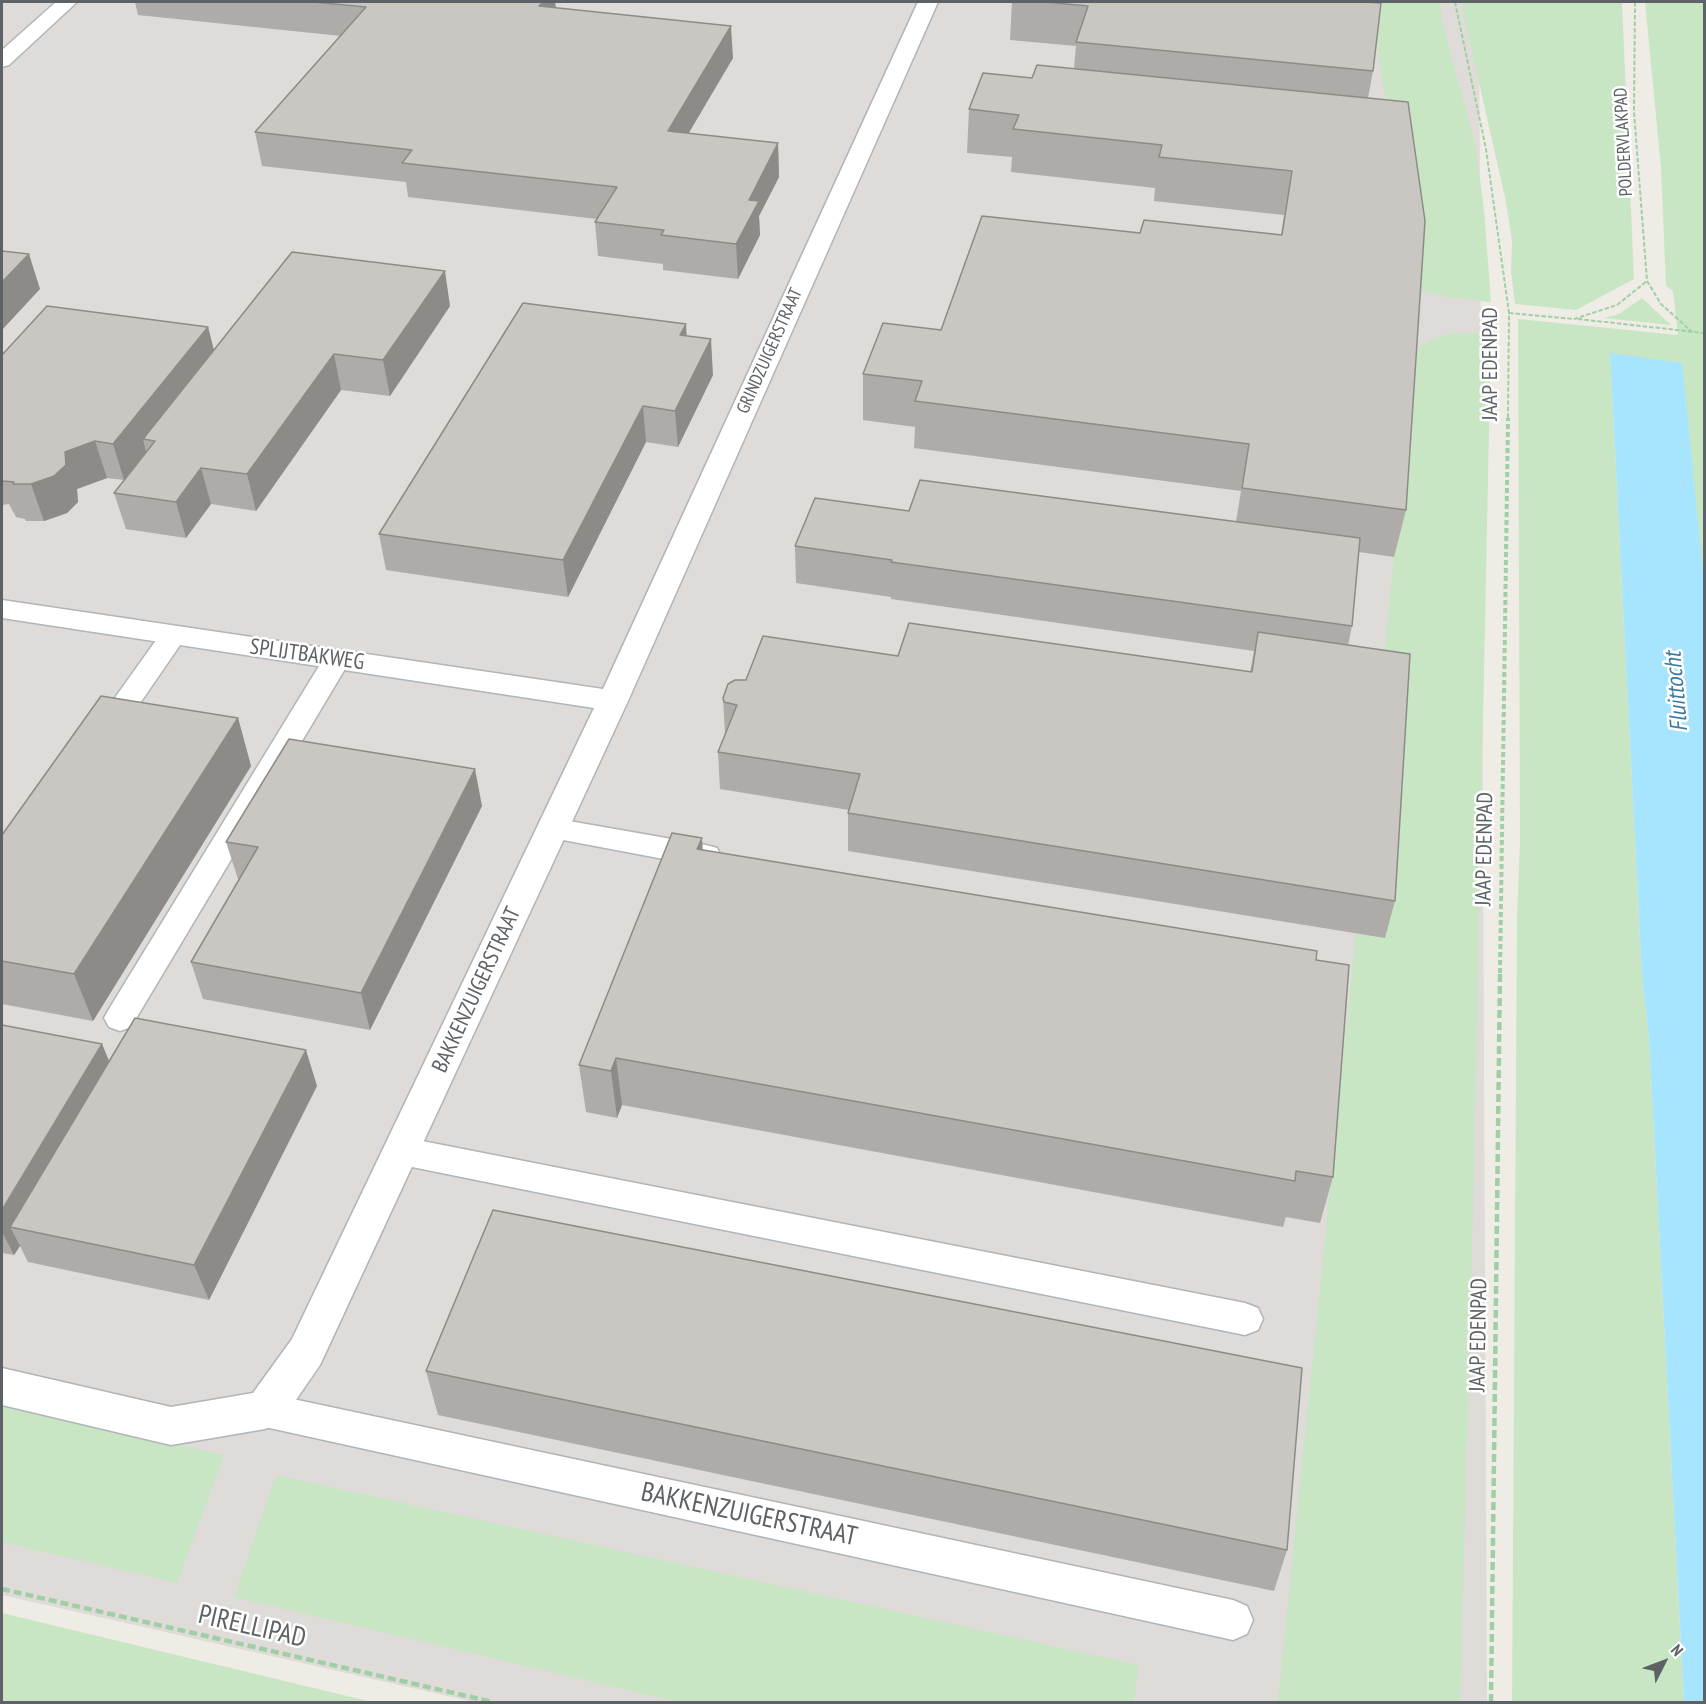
<!DOCTYPE html>
<style>
body{margin:0}
#map{position:relative;width:1706px;height:1704px;overflow:hidden;background:#efece6;font-family:"PT Sans Narrow",sans-serif}
canvas{display:block}
.frame{position:absolute;inset:0;border:3px solid #5d6266;pointer-events:none}
.north{position:absolute;left:1634px;top:1632px;width:60px;height:60px;-webkit-text-stroke:4px #fff;paint-order:stroke;rotate:48deg;font-size:16px;font-weight:700;line-height:24px;text-align:center;color:#5d6266}
.north::after{content:'';display:block;margin:auto;width:21px;height:27px;background:#5d6266;clip-path:polygon(50% 0,100% 100%,50% 72%,0 100%)}
</style>
<div id="map">
<canvas width="1706" height="1704"></canvas>
<div class="frame"></div>
<div class="north">N</div>
</div>
<script>
const ctx = document.querySelector('canvas').getContext('2d');
ctx.lineJoin = 'round';
function paint(path, color) {
  ctx.fillStyle = color;
  ctx.fill(path, 'evenodd');
}
function stroke(path, color, width, dash) {
  ctx.strokeStyle = color;
  ctx.lineWidth = width;
  ctx.lineCap = dash ? 'butt' : 'round';
  ctx.setLineDash(dash || []);
  ctx.stroke(path);
}
function write(font, color, halo, rows, align = 'center') {
  ctx.font = font + ' "PT Sans Narrow",sans-serif';
  ctx.lineWidth = 5;
  ctx.setLineDash([]);
  ctx.textBaseline = 'middle';
  ctx.strokeStyle = halo;
  ctx.fillStyle = color;
  for (const [text, x, y, turn = 0] of rows) {
    ctx.save();
    ctx.translate(x, y);
    ctx.rotate((+turn || 0) * Math.PI / 180);
    ctx.textAlign = isNaN(turn) ? turn : align;
    if (halo) ctx.strokeText(text, 0, 0);
    ctx.fillText(text, 0, 0);
    ctx.restore();
  }
}
paint(new Path2D(`
 M2,2h1477l8,1700h-1013l-472,-107z`), '#dedbd8');
paint(new Path2D(`
 M1373,2h67l2,19 34,128 8,61 7,92 -51,-6 -25,-8 -42,-268z
 M1462,2h160l12,277 -58,31 -61,-6 -4,-33 1,-30 -7,-44 -42,-184z
 M1645,2h59v603l-94,-252 32,624 7,61 35,664h-172l5,-786 3,-75 -2,-522 160,16 -5,-44 -7,-5 -5,-118z
 M1642,298l29,27 -67,-7 15,-4z
 M1454,333h37l-19,923 -12,446h-182l137,-1352 22,-13z
 M2,1406l222,49 -47,128 -175,-41z
 M276,1475l863,190 -5,37h-456l-444,-105z
 M2,1613l370,89h-370z`), '#c8e6c3');
paint(new Path2D(`
 M1610,353l72,10 22,219v1120h-20l-35,-664 -7,-61z`), '#a7e5fe');
const service = new Path2D(`
 M174,626l10,3 3,6 -73,106 -10,3 -10,-3 -4,-7 4,-7 70,-98z
 M337,650l10,3 4,6 -220,368 -11,4 -11,-4 -5,-9 5,-9 218,-356z
 M552,818l154,27 11,3 4,8 -4,8 -11,3 -164,-31 -5,-7 5,-7z
 M402,1137l843,166 13,5 5,11 -5,11 -13,5 -843,-170 -12,-4 -5,-10 5,-10z
 M265,1393l968,207 14,6 6,14 -6,14 -14,6 -968,-213 -13,-5 -6,-12 6,-12z`);
const minor = new Path2D(`
 M56,2h21l-68,63 -7,2v-17z
 M918,2h20l-310,699 -308,664 -40,58 -15,6 -94,16 -169,-40v-37l169,39 82,-14 39,-54 302,-631 -592,-90v-18l601,89z`);
stroke(service, '#b1b4b8', 3);
stroke(minor, '#b1b4b8', 3);
stroke(new Path2D(`
 M1455,2l31,147 23,164 -1,106
 M1635,2l-1,110 13,169 14,23 30,27
 M1509,313l65,6 43,-14 30,-24
 M1578,319l126,14`), '#a0cfa5', 2, [4.5, 2]);
stroke(new Path2D(`
 M1500,973l8,-555`), '#a0cfa5', 4, [5, 3]);
stroke(new Path2D(`
 M2,1589l491,113
 M1491,1702l9,-731`), '#a0cfa5', 4.5, [8, 4]);
paint(service, '#fff');
paint(minor, '#fff');
paint(new Path2D(`
 M135,2h420l1,6 177,50 -45,75 90,10 1,34 -20,39 1,19 -22,44 -75,-9v-6l-65,-8 -3,-34 2,-3 -189,-22 -2,-15 -144,-16 -7,-34 86,-96 -203,-21z
 M1012,2h351l10,69 -5,27 38,412 -12,47 -35,-5 -7,74 -4,19 47,256 -10,37 -537,-87v-38l1,-3 -129,-21 -2,-37 7,-18 -2,-36 23,-18 152,-24 352,16 4,-21 -363,-52v-2l-95,-14 -1,-37 114,-35 327,11 5,-31 -327,-43 1,-21 -52,-7v-46l78,-44 199,-97 141,2 3,-20 -130,-14 1,-13 -144,-16 1,-15 -45,-4 2,-44 63,-31 42,-10 2,-22 -66,-6z
 M450,306l-60,90 -49,-6 -85,121 -45,-7 -25,34 -60,-9 -12,-36 10,-13 -17,-2 -30,11 1,13 -11,11 -23,8h-18l-1,-2 -9,-2 -7,-13 -7,1v-150l206,-28 6,23z
 M687,336l26,39 -35,72 -32,-5 -78,155 -182,-27 -7,-36z
 M238,718l13,48 -158,255 -91,-17v-169z
 M482,806l-112,224 -167,-31 -12,-37 48,-83h-1l-12,-37z
 M703,850l613,110 17,217 -13,46 -34,-6 -3,10 -661,-122 -5,13 -31,-6 -7,-47z
 M2,1025l100,19 7,17 208,25 -108,214 -181,-38 -8,-16 -6,9 -12,-2z
 M426,1371l861,179 -13,41 -836,-176z`), '#aeaba8');
paint(new Path2D(`
 M543,2h12l2,17 -18,-13z
 M731,26l2,32 -63,107 -2,-34z
 M778,143l1,34 -20,39 1,19 -22,44 -2,-35 13,-44z
 M29,254l11,35 -38,41v-48z
 M445,271l5,35 -60,90 -7,-36z
 M686,324l2,35 -8,-24z
 M208,327l9,36 -74,76 3,13 -22,28 -11,-36z
 M711,339l2,36 -35,72 -3,-36z
 M334,354l7,36 -85,121 -9,-37z
 M643,406l3,36 -78,155 -5,-37z
 M95,441l12,37 -30,11 1,13 -11,11 -23,8 -13,-37 34,-32z
 M201,468l10,36 -25,34 -10,-36z
 M238,718l13,48 -158,255 -19,-47z
 M475,769l7,37 -112,224 -9,-37z
 M702,838l3,48 -8,-37z
 M102,1044l15,37 -107,146 10,19 -6,9 -12,-23v-22z
 M306,1050l11,36 -108,214 -15,-35z
 M616,1058l6,47 -5,13 -6,-47z`), '#8d8b88');
const building = new Path2D(`
 M314,2h229l-4,4 192,20 -63,105 110,12 -29,57 10,1 -23,43 -75,-9 3,-5 -69,-8 22,-35 -215,-24 10,-13 -157,-18 111,-125z
 M1045,2h318l18,1 -8,68 -297,-29 12,-36z
 M1037,65l371,37 17,119 -19,289 -164,-22 7,-44 -334,-43 7,-20 -59,-7 20,-51 58,7 41,-114 158,17 4,-13 138,15 10,-64 -133,-14 3,-12 -149,-16 6,-14 -50,-6 14,-36 49,5z
 M2,251l27,3 -27,28z
 M292,252l153,19 -62,89 -49,-6 -87,120 -46,-6 -25,34 -62,-9 41,-52 -12,-2z
 M523,303l163,21 -6,11 31,4 -36,72 -32,-5 -80,154 -184,-26z
 M47,306l161,21 -95,117 -18,-3 -30,11 1,13 -12,11 -23,8h-18l1,-2 -11,-1 -1,-3v-123z
 M920,480l440,58 -8,88 -461,-64 1,-2 -97,-14 20,-48 94,13z
 M909,623l343,49 6,-40 152,22 -15,247 -547,-88 12,-39 -142,-22 19,-47 -13,-3 -1,-4 5,-14 7,-4h11l17,-44 135,20z
 M101,696l137,22 -164,256 -72,-13v-126z
 M289,739l186,30 -114,224 -170,-31 67,-115 -32,-5z
 M672,833l30,5 -5,11 620,102 -1,9 33,5 -16,212 -37,-6 -1,10 -679,-123 -5,13 -32,-6z
 M135,1018l171,32 -112,215 -184,-38z
 M2,1025l100,19 -100,166z
 M493,1210l809,158 -15,182 -861,-179z`);
paint(building, '#cac7c3');
stroke(building, '#8d8b88', 1.5);
write('18px', '#5d6266', '#fff', [
 ["POLDERVLAKPAD",1624,142,-93],
 ["GRINDZUIGERSTRAAT",770,351,-66]
]);
write('22px', '#5d6266', '#fff', [
 ["JAAP EDENPAD",1491,364,-90],
 ["SPLIJTBAKWEG",307,655,8],
 ["JAAP EDENPAD",1485,849,-89],
 ["BAKKENZUIGERSTRAAT",477,990,-65],
 ["JAAP EDENPAD",1479,1335,-89]
]);
write('italic 24px', '#3e7b9f', '#fff', [
 ["Fluittocht",1677,692,-95]
]);
write('27px', '#5d6266', '#fff', [
 ["BAKKENZUIGERSTRAAT",749,1515,12],
 ["PIRELLIPAD",252,1627,13]
]);
</script>
